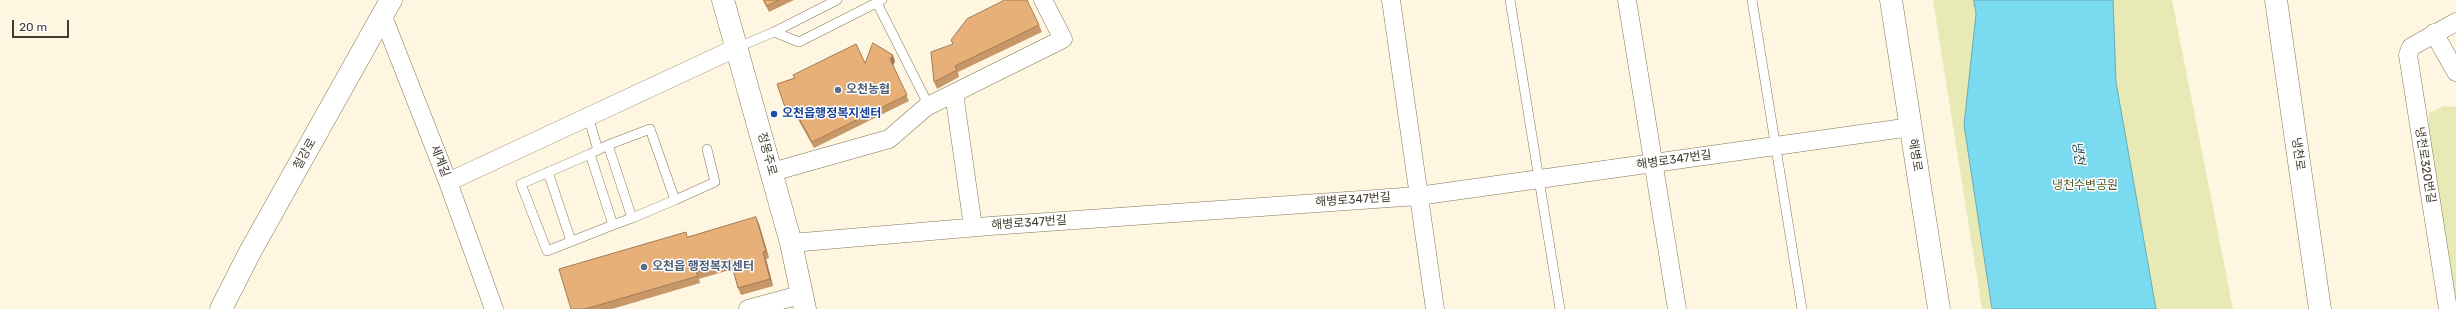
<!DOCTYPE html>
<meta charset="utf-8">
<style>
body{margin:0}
#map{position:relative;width:2456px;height:309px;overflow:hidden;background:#fef6e0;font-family:Rubik,sans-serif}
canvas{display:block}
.scale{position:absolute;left:12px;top:20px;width:57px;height:18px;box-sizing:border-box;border:2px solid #423c2e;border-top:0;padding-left:5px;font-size:12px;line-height:14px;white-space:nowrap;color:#423c2e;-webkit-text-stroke:3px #fff;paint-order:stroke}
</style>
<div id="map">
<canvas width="2456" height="309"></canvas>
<div class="scale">20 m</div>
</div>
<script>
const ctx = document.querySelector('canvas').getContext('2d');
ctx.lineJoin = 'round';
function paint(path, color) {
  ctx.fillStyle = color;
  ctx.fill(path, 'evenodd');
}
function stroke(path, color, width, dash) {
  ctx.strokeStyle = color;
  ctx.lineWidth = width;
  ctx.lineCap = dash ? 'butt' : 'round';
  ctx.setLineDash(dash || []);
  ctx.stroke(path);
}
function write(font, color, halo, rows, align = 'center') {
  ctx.font = font + ' Rubik,"Noto Sans KR",sans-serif';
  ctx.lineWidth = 3;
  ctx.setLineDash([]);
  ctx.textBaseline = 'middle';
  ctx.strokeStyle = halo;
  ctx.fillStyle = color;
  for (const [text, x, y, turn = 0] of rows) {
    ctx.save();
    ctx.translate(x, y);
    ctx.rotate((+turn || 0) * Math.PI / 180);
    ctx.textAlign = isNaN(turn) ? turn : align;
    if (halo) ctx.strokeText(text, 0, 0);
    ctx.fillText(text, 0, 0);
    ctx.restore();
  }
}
paint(new Path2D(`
 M1933,0h239l61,309h-251z
 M2444,106l12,1v200l-28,-175 1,-19z`), '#e7eab5');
const water = new Path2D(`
 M1974,0h139l3,82 40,227h-164l-28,-184 12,-111z`);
paint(water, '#7adaf0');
stroke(water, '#69abb6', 1);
const service = new Path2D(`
 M1510,0l50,309
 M1752,0l50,309
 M877,3l52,103
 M774,32l63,-32
 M738,47l36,-15 25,10 83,-42
 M588,116l10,34
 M608,145l24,73 -19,7 -23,-71z
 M608,145l42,-16 25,71 -43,18
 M590,154l-69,30 26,67 66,-26
 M548,172l23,69
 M675,200l40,-18 -8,-33`);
const minor = new Path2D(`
 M1391,0l44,309
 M1627,0l50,309
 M382,14l66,168 46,127
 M2434,33l22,39
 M954,93l19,134
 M772,172l117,-33 37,-32 137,-68 -20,-39
 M448,182l290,-135
 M791,243l199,-17 428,-30 493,-69
 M748,309l52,-14
 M2448,309l-40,-254 3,-8 45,-25`);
const secondary = new Path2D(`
 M1891,0l48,309
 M2276,0l44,309`);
const primary = new Path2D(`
 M723,0l68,243 14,66
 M221,309l29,-57 141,-252`);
stroke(service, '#827656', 10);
stroke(minor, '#827656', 19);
stroke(secondary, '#827656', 23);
stroke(primary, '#827656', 23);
stroke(service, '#fff', 9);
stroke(minor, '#fff', 18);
stroke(secondary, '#fff', 22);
stroke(primary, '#fff', 22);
paint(new Path2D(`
 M763,0h31l-25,12z
 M1039,25l3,7 -84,40 1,5 -22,12 -3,-7 19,-38 -2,-4z
 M895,61l-2,4 16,36 -95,47 -19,-34 -7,2 -11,-32 17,-6 -1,-3 72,-12z
 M759,224l10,34 -3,1 7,27 -32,9 -3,-7 -5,-19 -34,10 1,4 -88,26h-41l116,-72z`), '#c79768');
paint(new Path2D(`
 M893,55l2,6 -2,5 -3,-7z
 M756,217l3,7 10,34 -3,-7z
 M763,252l3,7 7,27 -3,-7z`), '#a27b55');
const building = new Path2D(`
 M764,0h15l-12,6z
 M1005,0h22l12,25 -84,41 2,4 -23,12 -3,-30 22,-8 -2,-4 16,-21z
 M873,43l20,12 -3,4 17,36 -95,47 -19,-35 -7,3 -9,-26 18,-6 -2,-3 63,-31 9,19z
 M756,217l10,34 -3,1 7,27 -32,9 -7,-26 -35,10 2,4 -113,33h-14l-12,-40 127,-37 1,5z`);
paint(building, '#e7b079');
stroke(building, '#a27b55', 1);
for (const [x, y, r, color] of [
 [838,90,4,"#5c6f8a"],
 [774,114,4,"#1a4fb4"],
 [644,267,4,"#5c6f8a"]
]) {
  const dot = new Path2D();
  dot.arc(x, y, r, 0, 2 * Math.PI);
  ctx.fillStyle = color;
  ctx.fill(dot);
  stroke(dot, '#fff', 1.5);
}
write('bold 12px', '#4e5e75', '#fff', [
 ["오천농협",846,90],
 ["오천읍 행정복지센터",652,267]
], 'left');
write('bold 12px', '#164399', '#fff', [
 ["오천읍행정복지센터",782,114]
], 'left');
write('12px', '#423c2e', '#fff', [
 ["철강로",305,154,-61],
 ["정몽주로",767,154,75],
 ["냉천로",2298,154,82],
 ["해병로",1915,155,81],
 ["해병로347번길",1674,160,-8],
 ["세계길",440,161,68],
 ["냉천로320번길",2425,165,81],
 ["해병로347번길",1353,200,-4],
 ["해병로347번길",1029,223,-4]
]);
write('12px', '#575822', '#fff', [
 ["냉천수변공원",2085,186]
]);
write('italic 13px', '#224d57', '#fff', [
 ["냉천",2078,153,82]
]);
</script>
